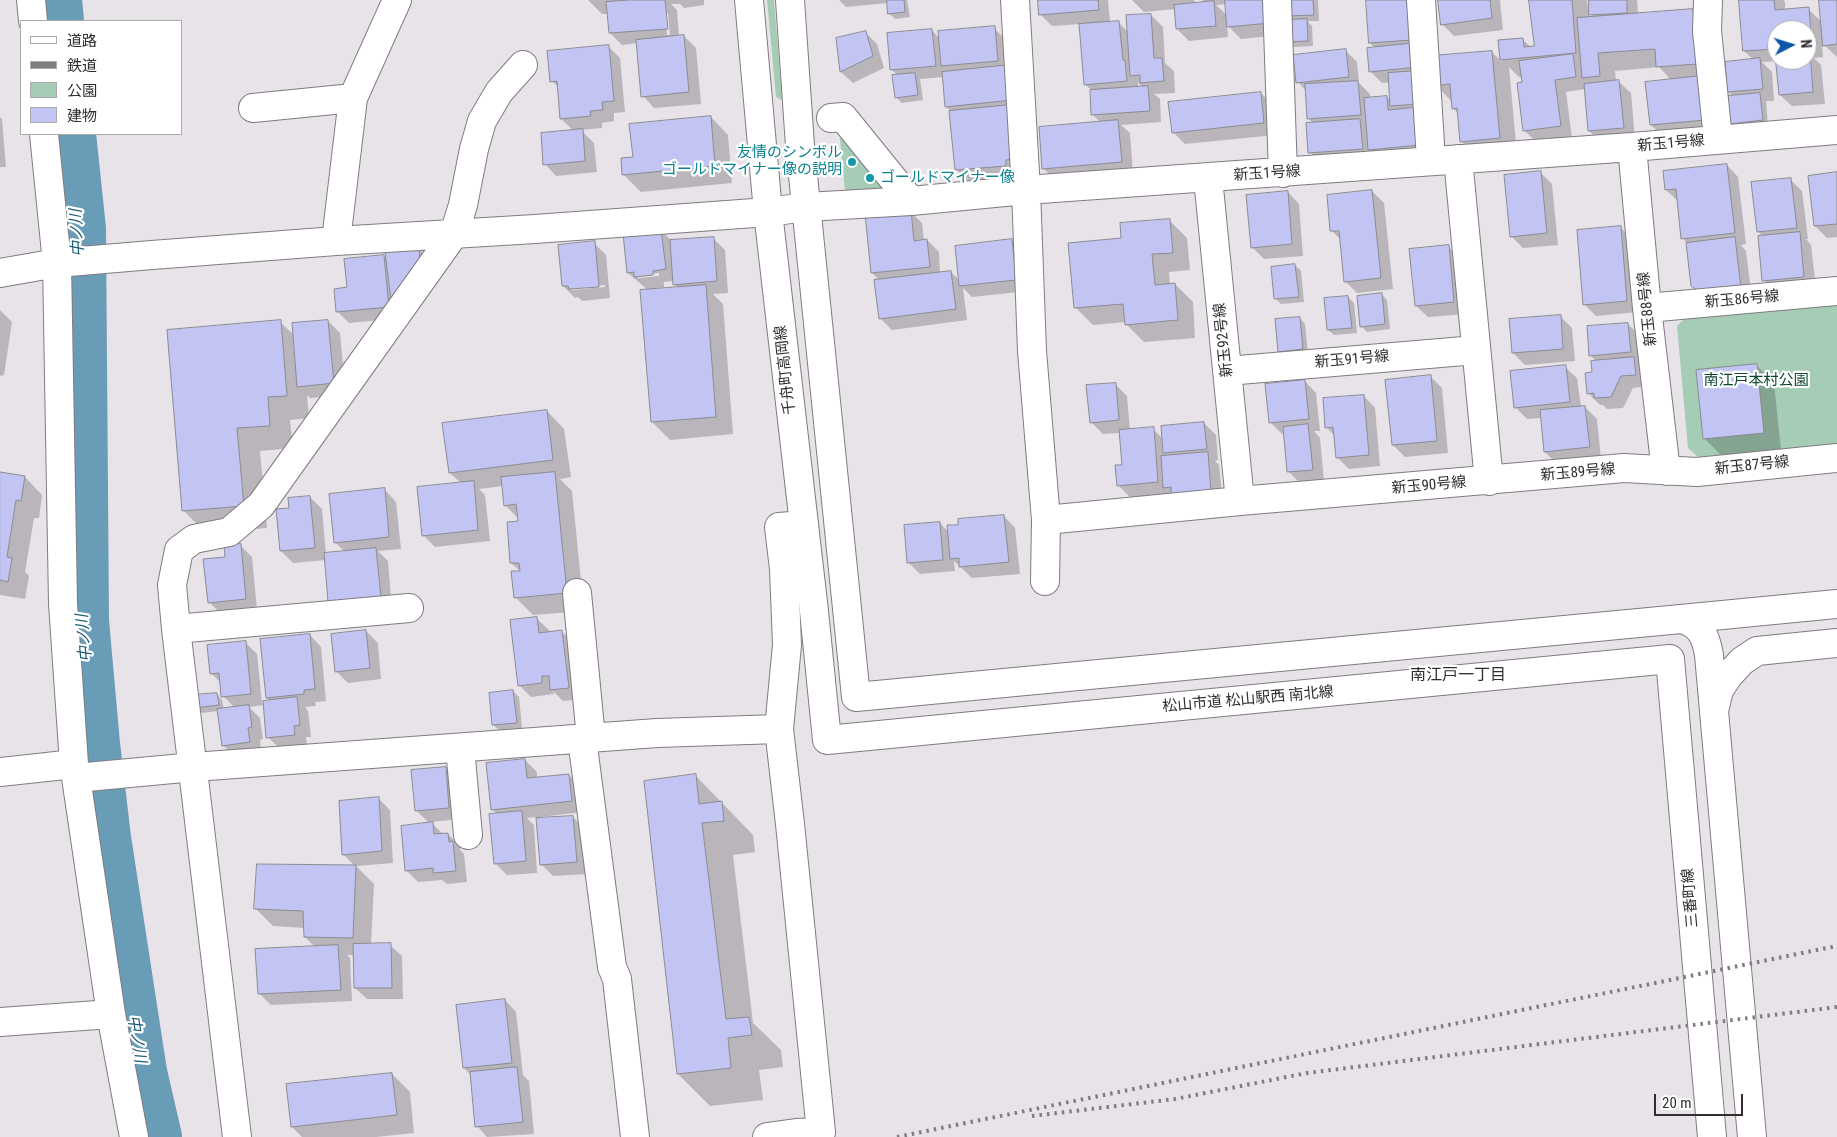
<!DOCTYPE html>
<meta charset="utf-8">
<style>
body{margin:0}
#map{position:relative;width:1837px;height:1137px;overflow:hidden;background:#e8e3e9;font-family:"Roboto Condensed","Noto Sans JP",sans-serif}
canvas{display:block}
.legend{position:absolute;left:20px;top:20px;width:162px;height:115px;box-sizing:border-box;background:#fff;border:1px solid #acabac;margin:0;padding:6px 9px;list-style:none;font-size:15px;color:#2f2d30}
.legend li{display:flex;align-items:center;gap:10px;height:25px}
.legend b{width:25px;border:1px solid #acabac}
.north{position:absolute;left:1767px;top:20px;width:50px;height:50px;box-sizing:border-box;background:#fff;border:1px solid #acabac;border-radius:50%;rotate:85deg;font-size:14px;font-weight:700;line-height:20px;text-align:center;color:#2f2d30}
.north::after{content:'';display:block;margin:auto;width:18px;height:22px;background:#0f56a6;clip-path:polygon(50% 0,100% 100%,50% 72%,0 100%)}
.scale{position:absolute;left:1654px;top:1094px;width:89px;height:22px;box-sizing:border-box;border:2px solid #2f2d30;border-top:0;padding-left:6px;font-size:15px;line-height:18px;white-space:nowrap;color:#2f2d30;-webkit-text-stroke:4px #fff;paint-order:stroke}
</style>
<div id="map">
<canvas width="1837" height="1137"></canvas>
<ul class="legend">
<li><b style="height:6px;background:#fff"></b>道路</li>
<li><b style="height:6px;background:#807d81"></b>鉄道</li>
<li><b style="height:14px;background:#a5ccb4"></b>公園</li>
<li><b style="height:14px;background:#c2c5f4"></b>建物</li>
</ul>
<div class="north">N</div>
<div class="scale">20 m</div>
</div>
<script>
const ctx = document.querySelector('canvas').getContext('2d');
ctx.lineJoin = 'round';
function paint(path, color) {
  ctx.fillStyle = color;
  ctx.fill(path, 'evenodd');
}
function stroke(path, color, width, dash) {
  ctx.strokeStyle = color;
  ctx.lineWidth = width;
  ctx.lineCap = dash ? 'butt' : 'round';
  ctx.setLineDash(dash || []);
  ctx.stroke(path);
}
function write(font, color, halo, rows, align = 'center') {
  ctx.font = font + ' "Roboto Condensed","Noto Sans JP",sans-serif';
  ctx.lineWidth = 4.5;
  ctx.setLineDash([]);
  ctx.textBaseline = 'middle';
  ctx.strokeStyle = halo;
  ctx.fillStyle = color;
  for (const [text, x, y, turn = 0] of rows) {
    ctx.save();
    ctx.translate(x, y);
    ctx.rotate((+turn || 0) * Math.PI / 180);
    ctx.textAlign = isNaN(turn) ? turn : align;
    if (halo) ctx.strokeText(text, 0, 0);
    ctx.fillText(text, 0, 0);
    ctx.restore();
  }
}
paint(new Path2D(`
 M767,0h7l8,97 -1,3 -5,-3z
 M841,137h6l43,53 -34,3 -11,-2 -5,-51z
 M1837,303v141l-139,13 -10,-9 -11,-122 9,-9z`), '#a5ccb4');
paint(new Path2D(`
 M588,0h116v5l-20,3 -4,-4h-9l6,6 2,27 5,-1 12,12 5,56 -47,4 -11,-12 -5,-53 -16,2 -12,-12 -1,-19h-7zM665,13h3l2,22h-3z
 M839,0h68l3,17 -15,2 -6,-6 -1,-10 -42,4z
 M1039,0h69l2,23h9l9,9 23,-17 12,12 2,36 9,8 1,22 -21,1 6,5 1,23 -40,3 9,8 3,41 -78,6 -12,-12 58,-45 -9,-9 -1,-24 -6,-6 -4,-60 -29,2 -12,-12zM1138,82l5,6h-5z
 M1132,0h62l1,4 10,-1 -3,-3h67l12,35 -40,4 -14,-14 1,12 -39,4 -12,-12 -2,-20 -31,3zM1226,4l2,12 -12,-11z
 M1288,0h30l1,21h-12l5,5 1,20 -19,1 -6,-6 6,-20 -5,-5z
 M1367,0h53l12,156 -111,8 -11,-12 4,-28 -6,-6 -2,-27 -8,-9 47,-32 12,12 2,21 11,11v5l17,-2 4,4 -1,-19 -8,1 -12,-12 5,-23 -5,-5z
 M1439,0h61l3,30 -49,6 -12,-12z
 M1531,0h56l2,19 6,-1 -4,-4 -1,-14h47l1,15 55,-4 18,17 5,103 -53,6 -12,-12 21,-44 -13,-14 -44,4 1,11h3l12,11 4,46 -34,3 -12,-11 -4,-42 -19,3 6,46 -36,4 -12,-12 -1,-53h-4l-10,-10 8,88 -38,4 -18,-18 -3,-27 -5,-6 -1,-6 -16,-17 56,-33 10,10 -3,-21 23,-2 9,8h4z
 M1740,0h43l2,2v8l23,-1 14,13 -2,-22h17v57l-15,-14 1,14 -9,1 7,7 4,39 -33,2 -12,-11 -3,-34 -15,1 10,10 2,29h-8l2,25 -31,3 -6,-6 3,-26 -6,-5 26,-32 -10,-9zM1777,30h30v30h-30z
 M994,28l12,12 11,137 -49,4 -12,-12 -5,-58 -5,-4 -2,-30 -24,2 3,21 -21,3 -6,-6 2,-21 -7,-7 41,-39 7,8z
 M865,32l12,12 7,24 -31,15 -12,-11 -4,-33z
 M608,46l12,12 5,54 -11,1v8l-12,2v5l-21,2 13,13 3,29 -41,4 -11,-12 29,-33 -13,-12 -2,-31 -7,-7z
 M1261,93l12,12 3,30 -91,9 -12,-12z
 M0,117l2,2 4,48h-6z
 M711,117l17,18 4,48 -91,9 -18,-18 11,-16z
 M1727,165l11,12 8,67 -5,1 5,6 6,48 -48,-1 -12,-12 -5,-43 -4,-5 -5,-37 -12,-11z
 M1540,172l12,12 6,61 -35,3 -12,-12z
 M1837,174v63l-10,1 -12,-12z
 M1790,179l12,12 6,48h-2l5,6 5,43 -41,4 -11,-12 -1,-43 -5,-6z
 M1372,191l12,12 9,86 -36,4 -12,-12 -3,-40 -10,-10z
 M1288,192l11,12 4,52 -39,3 -12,-12z
 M910,211l12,12 2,18 3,-1 12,12 1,21 11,-1 9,9 52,-40 11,12 5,38 -56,6 -9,-9 4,32 -75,10 -12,-12v-37l-8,-8z
 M1169,220l18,18 3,32 -21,2 1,13 5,-1 18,18 2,36 -51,4 -18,-18v-2l-33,3 -18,-18 48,-68z
 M1620,227l12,12 6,73 -42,4 -12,-12z
 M661,230l11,11 41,-3 12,12 3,43 -15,1 10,10 10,130 -63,6 -18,-18 -3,-131 -21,-18zM659,273v3l-21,2v-2zM674,281v3l5,4 -24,2v-2l9,-1v-5z
 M594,243l12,12 4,43 -28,3 -4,-4 -3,1 -12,-12zM605,285v2l-33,3v-2z
 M1448,246l12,12 6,56 -38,3 -12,-11z
 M419,249l12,12 -31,57 -51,5 -12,-12 11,-23 36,-31 4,3z
 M1295,265l6,6 3,31 -23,2 -6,-6z
 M1382,295l5,5 3,29 -23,3 -6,-6z
 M1348,297l6,6 3,30 -23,2 -6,-5z
 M0,310l12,12 -8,53 -4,1z
 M1560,316l12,12 3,33 -50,4 -12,-12z
 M1300,318l5,6 3,30 -23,3 -5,-6z
 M328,321l12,12 6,62 -36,3 -3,-3 2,23 -19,2 3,28 -33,3 7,77 -61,5 -23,-23 97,-188 14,13z
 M1628,324l12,12 2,28h-3l7,6 1,16 -14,2 -10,20 -16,1 -4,-4h-3l-12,-12 9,-31 -7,-7z
 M1756,365l18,18 7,67 -59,6 -18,-18z
 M1565,367l12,11 4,29h4l12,12 4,40 -44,5 -12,-12 -3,-34 -15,1 -12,-12z
 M1430,376l12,12 6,65 -43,4 -12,-12z
 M1305,381l11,12 4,38h-6l6,7 4,43 -24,2 -12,-12 -3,-37 -2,1 -12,-12z
 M1115,384l12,12 3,35 23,-2 10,10 41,-16 12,12 2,25 -3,1 4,4 4,38 -47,-4 -5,-5 -41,3 -12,-12 5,-19 -3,-33 -17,1 -12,-12z
 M1364,396l11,12 5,58 -31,3 -12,-12 -2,-21 -9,-9z
 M547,411l17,18 7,48 -11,2 12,12 12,120 -51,4 -17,-17 5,-26 -10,-9 8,-41v-3l-14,-14 -2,-19 -24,3 6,6 5,46 -55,6 -12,-12 39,-51 -12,-11z
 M0,473l25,4 17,18 -3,23h-5l-9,54 4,4 -4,23 -25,-4z
 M385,490l11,12 5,47 -23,2 10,10 4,48 -66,-49 -33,3 -12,-12 9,-42 20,-12 12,12 4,45 19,-2 -10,-10z
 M1004,516l11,12 5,46 -48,4 -18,-17 1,10 -35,3 -12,-12 32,-39 9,10 10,-7z
 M240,545l12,12 5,53 -36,4 -12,-12 17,-44z
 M537,619l12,11v3l13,-1 12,11 7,56 -18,2 -10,-10 1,3 -23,3 -12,-12z
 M366,631l12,12 3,36 -33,4 -12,-12z
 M310,635l11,12 5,54 -11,1 1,4 -11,1 3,4 3,26h-5l1,10 -27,2 -12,-12 -4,-32 -15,2 11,11 3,21 -3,1 1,14 -26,3 -12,-12 -5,-34 -16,2 -6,-6 21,-13 5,6 2,10 11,-2 -12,-12 -2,-13 -10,-10 34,-31 12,12 5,49 9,-1 -4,-4z
 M513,691l6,6 3,31 -23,2 -6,-5z
 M525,760l12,12v6l32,-3 11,12 3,25 -43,5v2l33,-2 12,12 3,45 -35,2 -12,-12 -4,-47 -10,1 7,7 3,48 -30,2 -12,-12 3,-48 -6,-6z
 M445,768l12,12 4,39 -30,3 12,12h5l12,12v4l4,4 3,28 -20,2 -5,-4 -24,2 -12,-12 24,-46 -14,-14z
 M696,776l57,59 2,17 -22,3 20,168 28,27 2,17 -24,3 4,30 -53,6 -32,-32 -33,-292z
 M378,798l12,12 3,53 -37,3 18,18 -3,61h19l12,11 1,43h-36l-12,-11 -1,-33h-7l3,3 2,43 -81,4 -12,-12 56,-46 -10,-10v-9l-32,-2 -17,-17 99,-43 -12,-12z
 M505,1000l11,12 7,63 6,6 5,53 -47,3 -10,-11 -6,-51 -7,-7z
 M392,1074l18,18 4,41 -38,4h-74l-10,-10z`), '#0003');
stroke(new Path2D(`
 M56,0l2,21
 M70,134l10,95 3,392 11,123 11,94 36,234 15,65`), '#699cb6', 52);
const building = new Path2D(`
 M629,0h36l3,29 -59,4 -3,-31z
 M887,0h17l1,12 -17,2z
 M1038,0h60l1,10 -60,5z
 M1225,0h42l3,23 -43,4z
 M1287,0h26l1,15 -26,1z
 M1366,0h43l3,40 -43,3z
 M1438,0h52l2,18 -51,7z
 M1529,0h43l4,53 -76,7 -2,-20 25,-2 1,9 10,-1z
 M1589,0h38v13l-38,2z
 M1739,0h35l1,10 34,-3 3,39h-5v-16h-30v19l-34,2z
 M1819,0h18v44l-14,2z
 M1214,1l2,25 -40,3 -2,-24z
 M1693,9l5,55 -42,3 -1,-18 -57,4 2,23 -18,2 -5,-60z
 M1151,14l3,44h8l2,23 -24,2v-8l-10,1 -4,-61z
 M1307,19l1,22 -21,1 -2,-22z
 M1119,21l4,39h2l2,21 -43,4 -5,-61z
 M995,26l3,35 -57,5 -3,-35z
 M932,29l4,37 -46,4 -3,-37z
 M866,31l7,25 -33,16 -4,-34z
 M684,35l5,57 -48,5 -5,-57z
 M1416,43l2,24 -49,5 -2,-24z
 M609,45l5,56 -12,1 1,8 -13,1 1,5 -31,3 -3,-38 -7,1 -3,-31z
 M1346,49l3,28 -53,6 -3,-28z
 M1492,51l8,87 -40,4 -3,-34 -5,1 -2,-25 -16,2 -3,-30z
 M1807,52h3l3,40 -34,3 -4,-40h2v5h30z
 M1573,54l3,23 -21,3 6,46 -38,5 -6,-48 5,-1 -3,-21z
 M1760,58l3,31 -36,3 -2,-30z
 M1009,65l4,35 -68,7 -3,-35z
 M1417,71l3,33 -30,2 -2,-33z
 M915,73l3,22 -23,3 -3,-23z
 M1700,76l5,44 -55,5 -5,-43z
 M1619,80l5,48 -36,3 -4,-47z
 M1358,81l3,34 -54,4 -2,-35z
 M1148,86l2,25 -59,4 -1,-25z
 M1261,92l3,31 -92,10 -4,-31z
 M1760,93l3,27 -33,4 -3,-28z
 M1387,96l1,14 29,-3 3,38 -52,5 -4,-52z
 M1009,105l5,54 -8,1v6l-51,4 -6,-59z
 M711,116l4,50 -93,9 -1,-17 12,-1 -4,-33z
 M1360,119l3,30 -55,4 -2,-30z
 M1118,120l4,42 -80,7 -3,-42z
 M583,129l2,32 -42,4 -2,-32z
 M1727,164l8,69 -54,6 -5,-50 -11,1 -2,-19z
 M1541,171l6,62 -37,4 -6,-62z
 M1837,172v52l-23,2 -6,-50z
 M1791,178l6,50 -40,4 -6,-50z
 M1372,190l9,88 -37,4 -5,-51h-9l-3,-36z
 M1288,191l4,53 -41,4 -5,-53z
 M911,210l3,31 13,-2 3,28 -59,6 -6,-59z
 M1170,219l3,34 -21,1 3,31 20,-2 3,37 -53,5 -2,-21 -49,4 -6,-65 53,-5 -1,-15z
 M1621,226l6,75 -44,4 -6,-75z
 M661,229l5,40 -13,2v4l-19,2v-5l-7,1 -4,-40z
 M1800,232l4,45 -42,4 -4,-45z
 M714,237l3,44 -44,4 -3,-45z
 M1735,237l6,51 -41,4 -9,-6 -5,-43z
 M1012,239l4,41 -57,6 -4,-40z
 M595,241l4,46 -30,2 -1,-3h-6l-4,-41z
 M1449,245l5,57 -39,4 -6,-57z
 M419,248l1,13 -29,39 -6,-48z
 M384,255l5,52 -53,5 -2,-23 13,-2 -3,-28z
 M1295,264l4,33 -25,2 -3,-32z
 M951,271l5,38 -77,10 -5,-39z
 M706,285l10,132 -65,5 -11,-132z
 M1382,293l3,31 -25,3 -3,-31z
 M1348,296l4,32 -25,2 -3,-32z
 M1561,315l2,34 -51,4 -3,-34z
 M1300,317l3,32 -25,3 -3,-33z
 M281,320l6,76 -19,1 2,29 -33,2 7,78 -62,5 -15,-181z
 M328,320l6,63 -37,4 -5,-64z
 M1628,323l3,29 -42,4 -2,-30z
 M1634,357l2,18 -15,1 -10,21 -17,1v-5l-7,1 -2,-21 7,-1 -1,-11z
 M1757,364l7,69 -61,6 -7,-69z
 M1566,365l4,37 -56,6 -4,-37z
 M1431,375l6,66 -45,4 -7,-65z
 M1305,380l4,39 -40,4 -4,-39z
 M1116,383l3,37 -29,3 -4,-38z
 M1364,395l5,60 -33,3 -3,-31 -8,1 -2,-30z
 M1585,406l5,41 -46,5 -4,-42z
 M547,410l6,50 -104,13 -7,-50z
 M1204,422l3,27 -44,4 -2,-27z
 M1308,424l5,46 -26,2 -4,-45z
 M1154,427l4,55 -41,4 -2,-21h7l-3,-35z
 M1208,452l3,40 -40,3v-8l-8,1 -2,-32z
 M0,472l25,4 -4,25 -5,-1 -9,57 5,1 -4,24 -8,-2z
 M555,472l12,121 -53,5 -3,-27h9l-1,-8h-9l-3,-41 11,-1 -2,-17 -12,2 -3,-29z
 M474,481l4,49 -56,6 -5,-49z
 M385,488l4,49 -55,6 -5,-49z
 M310,496l5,52 -35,3 -4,-42 13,-1 -1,-10z
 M1004,515l5,47 -50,5v-9l-9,1 -3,-34h11v-6z
 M940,522l3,38 -36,3 -3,-38z
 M241,544l5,55 -38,4 -5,-44 22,-2 -1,-12z
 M376,548l5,49 -53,5 -4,-49z
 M537,617l2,16 23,-3 7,58 -19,2 -1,-14h-7v7l-24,3 -8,-66z
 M366,630l4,38 -35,4 -4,-38z
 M310,634l5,55 -11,1v4l-38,4 -6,-59z
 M246,641l5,53 -30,3 -2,-24 -9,1 -3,-29z
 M513,690l4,33 -25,2 -3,-32z
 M217,693l2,12 -24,3 -2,-13z
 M297,697l3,28 -6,1 1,9 -29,3 -3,-37z
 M249,705l3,22 -4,1 2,14 -28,4 -5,-37z
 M525,759l2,19 42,-4 3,27 -81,9 -5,-47z
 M446,767l3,41 -34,3 -4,-41z
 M696,774l3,30 23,-3 2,20 -22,2 24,196 23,-2 3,18 -24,3 3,30 -54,6 -33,-293z
 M379,797l3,54 -40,4 -3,-54z
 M522,811l4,50 -32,3 -5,-50z
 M573,816l4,46 -37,3 -4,-47z
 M433,822l1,12 14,-1 1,9 4,-1 3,30 -23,2v-5l-28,3 -4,-45z
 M257,864l99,1 -3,73 -49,-1 -1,-26 -49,-2z
 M391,943l1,45h-38l-1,-44z
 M338,945l3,45 -83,4 -3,-45z
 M505,999l7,64 -49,5 -7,-63z
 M517,1067l6,55 -48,5 -5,-55z
 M392,1073l5,42 -106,12 -5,-43z`);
paint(building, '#c2c5f4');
stroke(building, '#8b8b92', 1);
const minor = new Path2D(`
 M31,0l2,21
 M1015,0l11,190 6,161 14,169 -1,61
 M1277,0l6,173
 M1421,0l10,160
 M1708,0l-1,31 11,108
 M253,108l100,-10
 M831,118l12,-1 68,84
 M44,134l13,129 6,341 11,160 37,250 23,123
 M1632,147l15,161 19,163
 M1458,159l31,322
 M1208,178l32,323
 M336,241l17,-143 44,-98
 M0,273l57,-10 95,-8 184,-14 199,-12 233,-17 38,-5 105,-6 115,-11 606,-43 205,-17
 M1647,308l190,-17
 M1227,371l249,-21
 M1046,520l194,-19 384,-33 73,4 140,-14
 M577,593l14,145
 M1681,619l156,-15
 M176,629l233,-21
 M1714,711l5,-21 10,-15 13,-14 15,-10 80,-8
 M582,739l30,228 5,12 18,158
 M460,748l8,87
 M0,772l74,-8
 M76,778l118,-11 463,-34 122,-4
 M0,1022l111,-8
 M237,1137l-61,-508 -4,-44 7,-35 15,-11 35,-7 32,-27 193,-271 9,-29 11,-56 8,-28 17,-29 24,-27
 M767,1137l29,-4 25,-1 -31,-308 -11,-95 8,-84 -3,-76 -5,-42 25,-2`);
const tertiary = new Path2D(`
 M749,0l19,212 46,399 13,129 843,-81 42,478
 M790,0l10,146 56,551 825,-78c20,5 25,18 28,36l43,482`);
stroke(minor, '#807b81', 30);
stroke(tertiary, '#807b81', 30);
stroke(minor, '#fff', 28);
stroke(tertiary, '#fff', 28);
stroke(new Path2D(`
 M1032,1116l143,-17 132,-26 530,-66
 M897,1137l940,-191`), '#807d81', 4, [2.5, 5]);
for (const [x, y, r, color] of [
 [852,162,5,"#0f9aa8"],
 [870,178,5,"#0f9aa8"]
]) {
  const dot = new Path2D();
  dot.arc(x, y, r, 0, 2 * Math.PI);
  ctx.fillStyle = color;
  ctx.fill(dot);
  stroke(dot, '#fff', 2);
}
write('15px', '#2f2d30', '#fff', [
 ["新玉1号線",1671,144,-5],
 ["新玉1号線",1267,174,-4],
 ["新玉86号線",1742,300,-5],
 ["新玉88号線",1648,309,-96],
 ["新玉92号線",1224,340,-96],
 ["新玉91号線",1352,360,-5],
 ["千舟町高岡線",786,370,-96],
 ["新玉87号線",1752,466,-6],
 ["新玉89号線",1578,473,-5],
 ["新玉90号線",1429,486,-5],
 ["松山市道 松山駅西 南北線",1248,700,-5],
 ["三番町線",1691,898,-95]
]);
write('15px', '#0d838f', '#fff', [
 ["友情のシンボル",842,153],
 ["ゴールドマイナー像の説明",842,170],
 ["ゴールドマイナー像",880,178,"left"]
], 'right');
write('15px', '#0c482c', '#fff', [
 ["南江戸本村公園",1756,381]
]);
write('italic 16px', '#1a5a76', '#fff', [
 ["中ノ川",78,233,-93],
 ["中ノ川",85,638,-95],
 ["中ノ川",136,1039,81]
]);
write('16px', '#2f2d30', '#fff', [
 ["南江戸一丁目",1458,676]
]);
</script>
